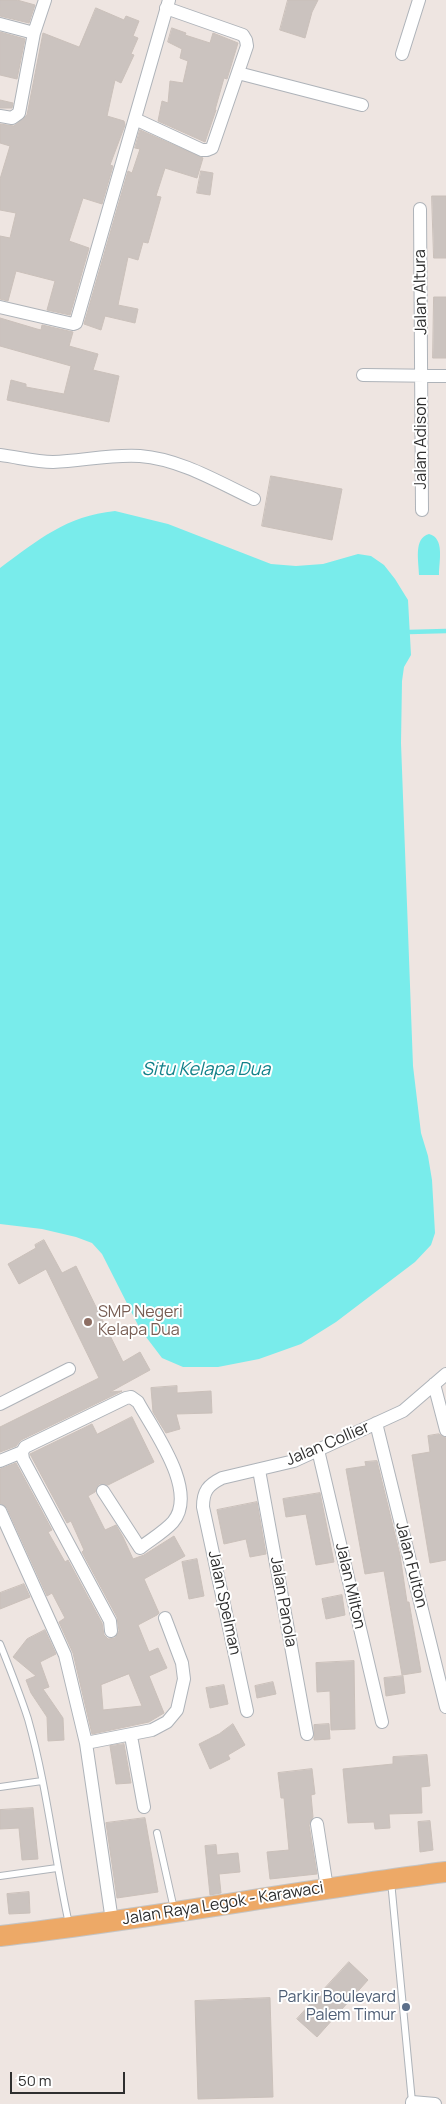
<!DOCTYPE html>
<style>
body{margin:0}
#map{position:relative;width:446px;height:2104px;overflow:hidden;background:#eee5e1;font-family:Manrope,sans-serif}
canvas{display:block}
.scale{position:absolute;left:10px;top:2072px;width:115px;height:22px;box-sizing:border-box;border:2px solid #2e2e2e;border-top:0;padding-left:6px;font-size:15px;line-height:18px;white-space:nowrap;color:#2e2e2e;-webkit-text-stroke:4px #fff;paint-order:stroke}
</style>
<div id="map">
<canvas width="446" height="2104"></canvas>
<div class="scale">50 m</div>
</div>
<script>
const ctx = document.querySelector('canvas').getContext('2d');
ctx.lineJoin = 'round';
function paint(path, color) {
  ctx.fillStyle = color;
  ctx.fill(path, 'evenodd');
}
function stroke(path, color, width, dash) {
  ctx.strokeStyle = color;
  ctx.lineWidth = width;
  ctx.lineCap = dash ? 'butt' : 'round';
  ctx.setLineDash(dash || []);
  ctx.stroke(path);
}
function write(font, color, halo, rows, align = 'center') {
  ctx.font = font + ' Manrope,sans-serif';
  ctx.lineWidth = 4;
  ctx.setLineDash([]);
  ctx.textBaseline = 'middle';
  ctx.strokeStyle = halo;
  ctx.fillStyle = color;
  for (const [text, x, y, turn = 0] of rows) {
    ctx.save();
    ctx.translate(x, y);
    ctx.rotate((+turn || 0) * Math.PI / 180);
    ctx.textAlign = isNaN(turn) ? turn : align;
    if (halo) ctx.strokeText(text, 0, 0);
    ctx.fillText(text, 0, 0);
    ctx.restore();
  }
}
paint(new Path2D(`
 M115,511l53,13 103,40 25,2 27,-2 35,-10 13,2 13,9 11,14 13,21 3,55 -7,12 -2,14 -1,62 12,323 8,67 7,23 4,24 3,53 -4,12 -16,17 -79,60 -35,22 -42,15 -41,8h-35l-21,-9 -22,-29 -38,-75 -10,-11 -16,-6 -34,-8 -42,-5v-656c38,-28 66,-52 115,-57z
 M429,534c16,4 10,27 10,41h-20c0,-13 -6,-37 10,-41z`), '#79eceb');
stroke(new Path2D(`
 M409,632l37,-1`), '#79eceb', 4.5);
const building = new Path2D(`
 M0,0h17l18,5 -6,18 -29,-7z
 M288,0h30l-6,12 -7,26 -25,-8z
 M96,8l28,12 2,-4 13,5 -6,15 5,2 -7,16 3,1 -13,28 -6,-3 -8,36 17,5 1,4 -15,40 3,1 -11,38 -19,-6 -14,43 20,7 -19,67 -23,-5 8,-29 -39,-10 -8,30 -8,-2v-63l10,2 6,-25 -16,-3v-31l10,-33 -10,-3v-19l14,2 13,-11 16,-82 36,14z
 M172,28l14,5 -1,2 25,8 3,-10 25,10 -11,36 -3,-1 -9,32h1l-11,32 -47,-21 4,-20 6,2 2,-22 13,2 5,-22 -8,-3 2,-9 -14,-7z
 M0,32l25,7 -8,40 -17,-4z
 M0,100l13,3 -1,5h-12z
 M140,130l63,28 -6,20 -32,-10 -9,28 5,1 -13,46 -5,-1 -5,18 -10,-3 -10,48 20,4 -3,14 -30,-7 -4,14 -17,-6 44,-153 4,2 8,-24 -5,-1z
 M201,171l12,2 -3,22 -13,-2z
 M432,196h14v62h-12z
 M434,297h12v61h-13z
 M0,318l37,11 4,1 1,-5 31,7 -4,14 29,8 -5,16 26,6 -10,46 -102,-22 4,-20 15,4v3l38,7 7,-28 -71,-20z
 M271,476l71,13 -10,51 -70,-14z
 M44,1240l18,33 14,-7 47,96 17,-10 10,18 -40,22 12,-1 -101,49 -5,6 -16,6v-25l99,-49 -53,-109 -27,15 -11,-20 28,-16 -1,-3z
 M177,1386v7l34,-2 1,22 -36,1 4,15 -14,4 -13,-21 -2,-24z
 M132,1417l22,45 -46,23 -9,-1 -4,8 -7,4 17,34 11,-5 7,12 10,22 11,-4 30,-19 11,20 -41,23 15,34 -2,2 -19,10 11,27 9,-4 9,20 -18,8 15,37 -15,9 -57,12 -19,-81 -14,-31 6,-4 -13,-25 -5,3 -40,-88 -7,-5v-34l16,-6 36,67 -4,2 17,30 3,-2 34,63 2,12 4,4 7,-1 4,-7 -2,-14 -35,-65 2,-2 -13,-29 -4,2 -37,-69 62,-30 5,10zM129,1674l13,32 -39,4 -2,-25z
 M439,1434l7,4v122l-16,3 -18,-108 18,-3 -2,-16z
 M377,1461l23,94 7,47h2l12,70 -19,3 -18,-104 -19,3 -19,-105 20,-3 -1,-4z
 M320,1493l14,69 -18,3 -10,-51 -20,3 -3,-18z
 M257,1502l9,52 -16,3 -4,-18 -22,5 -7,-34z
 M197,1559l7,37 -15,3 -7,-37z
 M24,1584l6,13 -30,12v-16z
 M342,1595l3,20 -19,4 -4,-20z
 M45,1630l11,24 -16,8 9,25 -6,2 20,29 1,22 -16,1 -1,-24 -16,-24 -5,-13 10,-4 -23,-19 14,-18z
 M354,1661l1,68 -24,1 -1,-39 -13,1 -1,-29z
 M403,1676l2,17 -19,3 -2,-18z
 M273,1682l3,12 -19,4 -2,-12z
 M224,1685l4,19 -18,4 -4,-20z
 M233,1724l12,21 -17,10 2,4 -20,10 -11,-25 20,-10z
 M329,1724l1,15 -16,1v-15z
 M124,1744l7,39 -15,1 -6,-38z
 M427,1755l3,31 -9,1 1,26 -33,1 1,14 -15,1 -1,-7 -26,1 -5,-54 50,-5v-7z
 M312,1769l3,25 -4,1 2,22 -4,8 8,49 -47,5 -3,-27 22,-2 -5,-52h-3l-3,-25z
 M33,1808l5,51 -16,1 -3,-32 -19,1v-19z
 M145,1818l13,74 -41,6 -11,-75z
 M430,1821l3,29 -13,2 -2,-30z
 M216,1845l1,10 21,-2 2,19 -21,2 2,19 -11,2 -5,-49z
 M29,1892l1,21 -21,1 -2,-20z
 M349,1962l19,18 -51,57 -20,-18z
 M270,1998l3,99 -75,2 -3,-98z`);
paint(building, '#cbc3bf');
stroke(building, '#cac0ba', 1);
const lane = new Path2D(`
 M0,1644c10,25 20,50 28,75 19,67 26,137 41,205
 M0,1787l42,-6
 M157,1833l17,76
 M0,1876l57,-8
 M391,1881l21,221`);
const street = new Path2D(`
 M0,24l34,9 -15,80 -7,5 -12,-2
 M34,33l11,-33
 M402,54l17,-54
 M238,73l124,32
 M135,119l67,31h5l5,-2 35,-102 -1,-6 -3,-5 -77,-27
 M420,209l2,301
 M0,307l73,17 3,-1 93,-323
 M363,375l83,1
 M0,455c17,2 36,7 53,7 29,-1 58,-8 87,-6 40,3 78,26 114,43
 M434,1384l12,46
 M0,1404l69,-35
 M376,1423l70,284
 M318,1450l64,272
 M0,1461l22,-9
 M259,1470l48,264
 M103,1491l37,57c10,-8 24,-16 33,-26 26,-31 -20,-92 -35,-120l-7,-5 -5,1 -101,49 -3,5 1,7 87,162 1,10
 M0,1511l65,144 21,88 26,178
 M247,1711l-44,-204c0,-16 5,-22 19,-29l72,-17 109,-50 43,-37
 M131,1736l13,71
 M86,1743l66,-13 15,-8 10,-12 7,-31 -2,-16 -17,-45
 M317,1824l10,64
 M412,2104v-2l23,2`);
const primary = new Path2D(`
 M0,1936c149,-17 297,-45 446,-64`);
stroke(lane, '#aeb3b9', 8);
stroke(street, '#aeb3b9', 14);
stroke(primary, '#c4c4c4', 22);
stroke(lane, '#fff', 6);
stroke(street, '#fff', 12);
stroke(primary, '#eda967', 20);
for (const [x, y, r, color] of [
 [88,1322,5,"#8d6e63"],
 [406,2007,5,"#5c6f8a"]
]) {
  const dot = new Path2D();
  dot.arc(x, y, r, 0, 2 * Math.PI);
  ctx.fillStyle = color;
  ctx.fill(dot);
  stroke(dot, '#fff', 2);
}
write('16px', '#2e2e2e', '#fff', [
 ["Jalan Altura",421,292,-91],
 ["Jalan Adison",422,443,-90],
 ["Jalan Collier",328,1444,-23],
 ["Jalan Fulton",411,1565,76],
 ["Jalan Milton",350,1586,77],
 ["Jalan Panola",283,1602,80],
 ["Jalan Spelman",224,1603,78],
 ["Jalan Raya Legok - Karawaci",223,1904,-9]
]);
write('16px', '#785e54', '#fff', [
 ["SMP Negeri",98,1313],
 ["Kelapa Dua",98,1331]
], 'left');
write('16px', '#4e5e75', '#fff', [
 ["Parkir Boulevard",396,1998],
 ["Palem Timur",396,2016]
], 'right');
write('italic 18px', '#128189', '#fff', [
 ["Situ Kelapa Dua",206,1070]
]);
</script>
